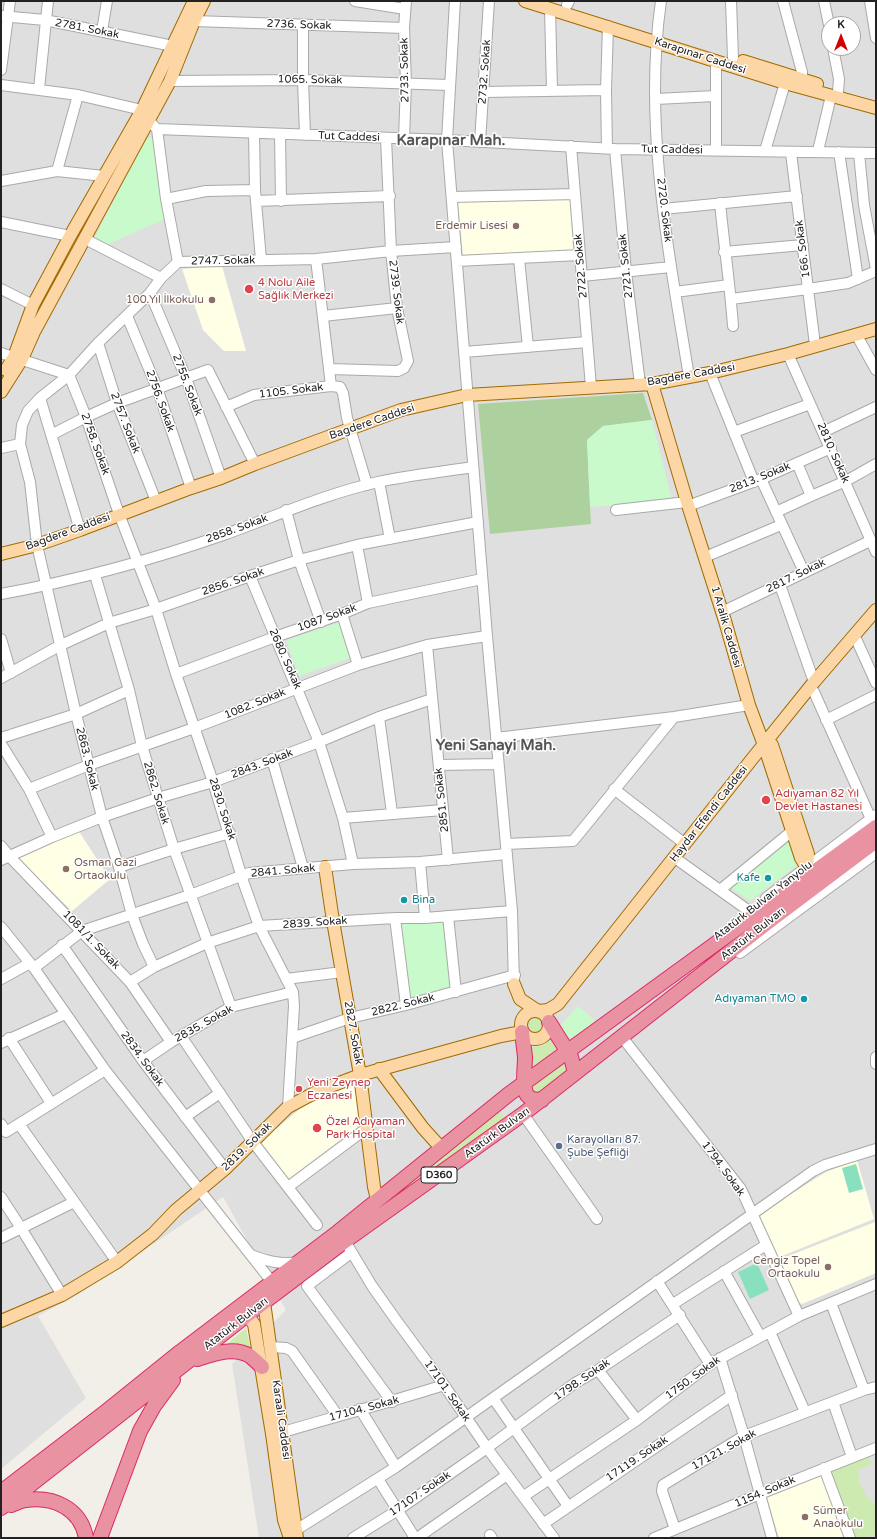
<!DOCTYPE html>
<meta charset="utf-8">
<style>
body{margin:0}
#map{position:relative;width:877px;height:1539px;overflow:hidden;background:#f2efe9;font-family:"Varela Round",sans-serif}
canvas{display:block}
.frame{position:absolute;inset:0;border:2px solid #222;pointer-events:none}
.north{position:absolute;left:821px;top:16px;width:40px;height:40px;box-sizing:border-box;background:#fff;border:1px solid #a7a7a7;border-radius:50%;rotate:0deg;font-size:11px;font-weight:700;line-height:16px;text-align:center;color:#222}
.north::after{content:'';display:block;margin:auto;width:14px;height:18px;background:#d40000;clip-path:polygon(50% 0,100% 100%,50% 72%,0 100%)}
</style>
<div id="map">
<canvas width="877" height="1539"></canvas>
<div class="frame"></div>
<div class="north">K</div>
</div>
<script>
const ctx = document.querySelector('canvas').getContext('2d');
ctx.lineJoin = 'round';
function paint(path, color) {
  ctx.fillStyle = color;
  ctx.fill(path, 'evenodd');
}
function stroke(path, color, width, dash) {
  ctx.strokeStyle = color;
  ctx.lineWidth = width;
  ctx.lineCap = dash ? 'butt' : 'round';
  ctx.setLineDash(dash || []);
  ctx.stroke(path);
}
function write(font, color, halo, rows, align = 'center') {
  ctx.font = font + ' "Varela Round",sans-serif';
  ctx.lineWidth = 3;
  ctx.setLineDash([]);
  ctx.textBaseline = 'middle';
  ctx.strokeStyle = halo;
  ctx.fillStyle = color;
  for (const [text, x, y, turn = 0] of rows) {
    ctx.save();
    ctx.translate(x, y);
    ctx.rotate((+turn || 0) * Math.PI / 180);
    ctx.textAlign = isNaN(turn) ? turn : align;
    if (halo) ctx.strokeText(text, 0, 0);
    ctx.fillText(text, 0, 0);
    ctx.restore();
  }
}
paint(new Path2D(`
 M1,1h875v1537h-617l-27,-174 54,-54 -63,-113 -144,97 -41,22 48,82 -85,71zM829,24h24v24h-24z`), '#e0dfdf');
paint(new Path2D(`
 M570,200l3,50 -110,6 -5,-55z
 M222,266l24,85h-22l-21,-21 -21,-61z
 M78,830l32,49 -38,32 -54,-53z
 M356,1083l7,40 -76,57 -26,-36 10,-11 37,-31z
 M857,1160l17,59 -97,39 -18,-44 67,-42z
 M875,1222l1,5v46l-74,31 -4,-2 -20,-42z
 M821,1474l24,64h-66l-12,-41 1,-3z`), '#ffffe5');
paint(new Path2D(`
 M527 1026a8 8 0 1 1 16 0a8 8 0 1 1-16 0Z
 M550,1040l7,10 -26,19 -2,-21 14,-3z
 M565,1062l2,1 2,7 -31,24 -3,-2 -2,-6 2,-4z
 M498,1109l8,12 -235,168 175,-135z
 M246,1328l5,23 -28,-4z
 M868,1455l4,9 -15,6 3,7 -2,2 9,19 3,-1 3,7 3,-1v31l-9,4h-14l-23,-68z`), '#cdebb0');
paint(new Path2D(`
 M643,393l9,27 -49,6 -16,14 4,84 -101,10 -12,-130z`), '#add19e');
paint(new Path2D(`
 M146,137l8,1 11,81 -59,26 -12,-6z
 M652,420l20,81 -82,6 -3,-67 16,-14z
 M341,622l12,35 -54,19 -13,-36z
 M789,841l8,24 -47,36 -20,-14z
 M445,921l9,69 -40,9 -4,-2 -10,-70 3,-4z
 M578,1006l13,11 7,8 -19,14 -17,-3 -3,-9z`), '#c8facc');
paint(new Path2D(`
 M856,1164l7,25 -14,4 -7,-25z
 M757,1263l12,27 -19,9 -12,-27z`), '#88e0be');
const minor = new Path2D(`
 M355,1l50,8
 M455,1l-8,139 40,496 25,275 2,73
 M661,1c-18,125 8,252 28,376
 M731,1l2,57
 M783,1l19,71v7
 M824,1l5,24
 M870,1l6,37
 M567,5l2,-4
 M550,8l2,83
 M1,16l44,4 128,26
 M194,21l210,7
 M303,26v54l2,55
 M102,31l5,-30
 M833,48l6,31 -1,13
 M1,70l9,-69
 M170,81l133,-1 146,5
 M1,85l77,10 64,15 6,10 9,9 290,11 168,9 261,4
 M39,89l9,-88
 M483,92l123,-2
 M656,99l59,-3
 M157,129l9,70 12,63
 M254,133l1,57 6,70
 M280,134l1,67
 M404,139l2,-56 -2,-55 2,-27
 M480,142l9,-141
 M571,146l20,241
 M607,148l-1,-58 2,-64
 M615,149l11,123 14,112
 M716,151v-90
 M765,151l20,-68
 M818,151l13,-55
 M839,152l19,127
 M791,153l24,192
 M859,153l5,52 12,64
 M57,171l21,-76
 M1,181l56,-10 47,5
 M452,197l123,-3
 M166,199l40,-8 49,-1
 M256,201l134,-5
 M720,203c4,41 10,82 13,123
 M663,209l134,-13
 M1,222l69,14
 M85,239l76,39
 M724,252l79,-7
 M316,259l15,127
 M519,259l9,88
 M457,261l123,-6
 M582,276l89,-9
 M1,289l32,16
 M675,292l54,-7
 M150,293l36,85 35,100
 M731,299l77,-10 40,-6 28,-12
 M127,316l30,72 34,100
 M323,316l74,-8
 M856,334l20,36
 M98,343l19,60 39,98
 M464,352l123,-10
 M1,353l68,22 17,42 33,97 37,95 20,65 37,108 30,99 16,45 34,66 1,14 -6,101
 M788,354l88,198
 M330,369l68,2 6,-3 4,-7 -11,-53 -6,-57 -5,-113
 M710,373l44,109
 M40,398l40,132
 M226,407l28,-12 77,-9 9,1 3,6 4,25 20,67
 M734,432l76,-28
 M823,432l53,-25
 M51,435l35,-18 31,-14 91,-33 47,94
 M1,448l19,-4
 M761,479l43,93
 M379,482l11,57
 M811,496l35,-15 30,-17
 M688,506l73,-27 70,-31
 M286,510l13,50 22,62
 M616,510l71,-8
 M776,512l35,-16 -14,-33
 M357,545l11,58
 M705,557l76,-32
 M95,575l34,115 13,56 32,103 57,158
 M250,576l69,166 24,76 10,46
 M780,585l34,97
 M1,594c77,-14 151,-34 225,-60 50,-18 99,-40 152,-52 31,-7 64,-10 95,-15
 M722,612l148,-71
 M342,614l16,51
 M1,639l10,34
 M857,641l19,42
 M427,645l21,215
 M176,674l99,-37 67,-23 26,-11 114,-24
 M1,678l60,-33 48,-22 47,-14 94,-33 49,-16 58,-15 121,-23
 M814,692l57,127
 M379,717l13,96
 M826,720l50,-25
 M1,738l75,-24 53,-24
 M496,738l178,-21 75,-12
 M1,744l28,45 23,48
 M272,759l31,109
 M439,765l59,-1
 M29,789l60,-24 105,-37 164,-63 69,-20 60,-9
 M614,789l71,55
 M343,818l100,-8
 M506,844l67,-3 101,-124
 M1,846l9,11 120,125 41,60
 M675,858l81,58
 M1,860l51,-23 50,-20 56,-19 55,-16 106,-40 60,-25 53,-18
 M420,862l5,56
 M119,867l55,-18 56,-16
 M720,890l72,-59
 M766,898l110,-83
 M448,916l8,76
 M395,918l11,87
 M1,927l33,41 71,102 167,212
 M62,945l81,116 82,108
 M740,953l136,-100
 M154,967l-11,-23 -11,-29 -13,-48 -17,-50 -26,-103 -39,-169 -7,-63 -10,-38 2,-19 6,-14 12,-13 29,-23 29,-32 52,-50 11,-15 17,-16 138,-3 75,-8 65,-4
 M34,968l48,-37 108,-36 59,-22 104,-9 67,-2 87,-8
 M1,979l29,-16
 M286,979l56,-7
 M130,982l24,-15 53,-24 52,-17 136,-8h30l87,-7
 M181,1036l72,106 64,83
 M622,1037l119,152 58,127
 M9,1038l42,65
 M292,1038l58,-20 56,-13 109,-30
 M1,1043l64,-29
 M876,1057v7
 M143,1061l28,-19 60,-35 62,-15
 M523,1114l74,105
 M185,1117l35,-24
 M1,1124l5,8 99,-62
 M19,1124l98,138
 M288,1187l79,-59
 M1,1197l20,31 41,67
 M1,1238l73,-36
 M345,1241l27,45 24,34 48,65 43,63 67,90
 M351,1253l-44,33 85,116
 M251,1255c16,6 30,10 47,7
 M724,1271l36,65
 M657,1281l53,83
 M831,1303l33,87
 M673,1304l93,-59
 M770,1332l35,80
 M271,1347l15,1 6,3 46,65
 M720,1358l24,78 28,102
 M598,1370l39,50
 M493,1398l75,108
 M833,1402l19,55
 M360,1409l36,58
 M283,1432c54,-16 108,-30 161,-47
 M824,1468l26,70
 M378,1479l37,59
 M524,1496l113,-76 73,-56 89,-48 77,-32
 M543,1524l189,-129
 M675,1529l-13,-38 1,-6 81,-49 120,-46 12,-3
 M296,1530l100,-63 417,-296 12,-6 51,-16
 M490,1535l2,3
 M353,1538l45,-28 89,-62 88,-65 23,-13 82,-55
 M417,1538l90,-63
 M654,1538l106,-44 116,-46`);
const major = new Path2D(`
 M525,1l260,82 91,25
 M743,61l74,23
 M6,370l8,-13 19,-52 37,-69 72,-126 52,-109
 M652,384l35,118 38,119 24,84 15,40 37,113 6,10
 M1,392l21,-33 12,-27 136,-251 24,-60 10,-20
 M1,554l36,-9 43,-15 111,-42 30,-10 34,-14 146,-54 66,-15 185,-11 58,-11 78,-19 88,-25
 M764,745h8l36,109 -1,14
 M325,867l8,54 27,154 14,112 3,12
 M514,984l6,15 18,12 10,-1 10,-6 194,-245 62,-77 62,-72
 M521 1025a14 14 0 1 1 28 0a14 14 0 1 1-28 0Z
 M379,1069l44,59 19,21
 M264,1302l33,236
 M247,1315l7,9 18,110 12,86 6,18
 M1,1321l61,-26 55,-33 36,-28 23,-24 49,-41 63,-62 30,-16 42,-16 141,-39 21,-4`);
const highway = new Path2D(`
 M549,1022l22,35 4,16
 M522,1032c1,8 2,17 3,25 0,10 -3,30 2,38 4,5 9,5 15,5
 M197,1359c16,-5 37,-13 53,-3 4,3 8,7 12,11
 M1,1492l107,-82 72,-58 158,-120 171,-138 367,-267
 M11,1505c5,-2 10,-4 15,-5 28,-4 55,9 60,38
 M1,1508l246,-193 98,-74 178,-127 244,-191 109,-82
 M100,1538l40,-107 14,-25 19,-26`);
stroke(minor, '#a9a9a9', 12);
stroke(major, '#a06b00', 14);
stroke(highway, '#dc2a67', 16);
stroke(minor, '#fff', 10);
stroke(major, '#fcd6a4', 12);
stroke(highway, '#e892a2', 14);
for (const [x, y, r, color] of [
 [516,226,4,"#8d6e63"],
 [249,289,5,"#e0444e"],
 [212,300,4,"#8d6e63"],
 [766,800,5,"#e0444e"],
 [66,869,4,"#8d6e63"],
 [768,878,4,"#0f9aa8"],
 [404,900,4,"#0f9aa8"],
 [804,999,4,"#0f9aa8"],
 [299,1089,4,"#e0444e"],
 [317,1128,5,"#e0444e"],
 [559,1146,4,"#5c6f8a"],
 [828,1267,4,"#8d6e63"],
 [805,1517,4,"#8d6e63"]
]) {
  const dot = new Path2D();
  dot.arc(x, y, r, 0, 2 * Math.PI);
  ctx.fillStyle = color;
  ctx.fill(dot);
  stroke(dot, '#fff', 1.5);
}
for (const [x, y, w] of [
 [439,1175,36]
]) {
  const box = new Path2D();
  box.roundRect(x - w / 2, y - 8, w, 16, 3);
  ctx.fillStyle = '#fff';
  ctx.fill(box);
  stroke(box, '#222', 1);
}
write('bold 10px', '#222', null, [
 ["D360",439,1175]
]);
write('11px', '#222', '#fff', [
 ["2736. Sokak",299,25,2],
 ["2781. Sokak",87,29,11],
 ["Karapınar Caddesi",700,56,18],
 ["2733. Sokak",405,70,-91],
 ["2732. Sokak",485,72,-86],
 ["1065. Sokak",310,80,1],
 ["Tut Caddesi",349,137,2],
 ["Tut Caddesi",672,150,1],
 ["2720. Sokak",664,210,83],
 ["166. Sokak",803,249,-97],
 ["2747. Sokak",223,261,-1],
 ["2722. Sokak",581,266,-95],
 ["2721. Sokak",626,266,-96],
 ["2739. Sokak",396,292,83],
 ["Bagdere Caddesi",691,375,-10],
 ["2755. Sokak",187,385,69],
 ["1105. Sokak",291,391,-7],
 ["2756. Sokak",160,401,70],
 ["Bagdere Caddesi",372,422,-19],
 ["2757. Sokak",125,423,69],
 ["2758. Sokak",95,444,70],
 ["2810. Sokak",833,453,66],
 ["2813. Sokak",760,478,-22],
 ["2858. Sokak",237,529,-20],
 ["Bagdere Caddesi",68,532,-20],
 ["2817. Sokak",796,576,-26],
 ["2856. Sokak",233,582,-19],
 ["1087 Sokak",327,618,-20],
 ["1 Aralik Caddesi",726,627,74],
 ["2680. Sokak",285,659,66],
 ["1082. Sokak",255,704,-22],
 ["2863. Sokak",87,759,76],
 ["2843. Sokak",262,764,-21],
 ["2862. Sokak",156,793,73],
 ["2851. Sokak",442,800,-96],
 ["2830. Sokak",222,809,72],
 ["Haydar Efendi Caddesi",709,814,-52],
 ["2841. Sokak",283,871,-5],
 ["Atatürk Bulvarı Yanyolu",763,901,-38],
 ["2839. Sokak",315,923,-4],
 ["Atatürk Bulvarı",753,934,-38],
 ["1081/1. Sokak",91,940,46],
 ["2822. Sokak",403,1005,-14],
 ["2835. Sokak",204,1024,-29],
 ["2827. Sokak",353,1033,80],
 ["2834. Sokak",142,1059,54],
 ["Atatürk Bulvarı",497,1133,-36],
 ["2819. Sokak",247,1147,-44],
 ["1794. Sokak",723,1169,54],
 ["Atatürk Bulvarı",236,1324,-38],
 ["1750. Sokak",693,1378,-36],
 ["1798. Sokak",582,1380,-34],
 ["17101. Sokak",447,1391,55],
 ["17104. Sokak",364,1409,-15],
 ["Karaali Caddesi",281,1420,82],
 ["17121. Sokak",724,1450,-29],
 ["17119. Sokak",637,1459,-34],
 ["1154. Sokak",765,1492,-23],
 ["17107. Sokak",420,1494,-34]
]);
write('11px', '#785e54', '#fff', [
 ["Erdemir Lisesi",508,226],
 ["100.Yıl İlkokulu",204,300],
 ["Osman Gazi",74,863,"left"],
 ["Ortaokulu",74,876,"left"],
 ["Cengiz Topel",820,1261],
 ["Ortaokulu",820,1274],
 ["Sümer",813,1511,"left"],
 ["Anaokulu",813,1524,"left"]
], 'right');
write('11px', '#be3a42', '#fff', [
 ["4 Nolu Aile",258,283],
 ["Sağlık Merkezi",258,296],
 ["Adıyaman 82 Yıl",775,794],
 ["Devlet Hastanesi",775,807],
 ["Yeni Zeynep",307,1083],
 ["Eczanesi",307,1096],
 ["Özel Adıyaman",326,1122],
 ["Park Hospital",326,1135]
], 'left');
write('11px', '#0d838f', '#fff', [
 ["Kafe",760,878],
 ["Bina",412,900,"left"],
 ["Adıyaman TMO",796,999]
], 'right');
write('11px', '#4e5e75', '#fff', [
 ["Karayolları 87.",567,1140],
 ["Şube Şefliği",567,1153]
], 'left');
write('bold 15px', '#555', '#fff', [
 ["Karapınar Mah.",451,141],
 ["Yeni Sanayi Mah.",496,746]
]);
</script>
